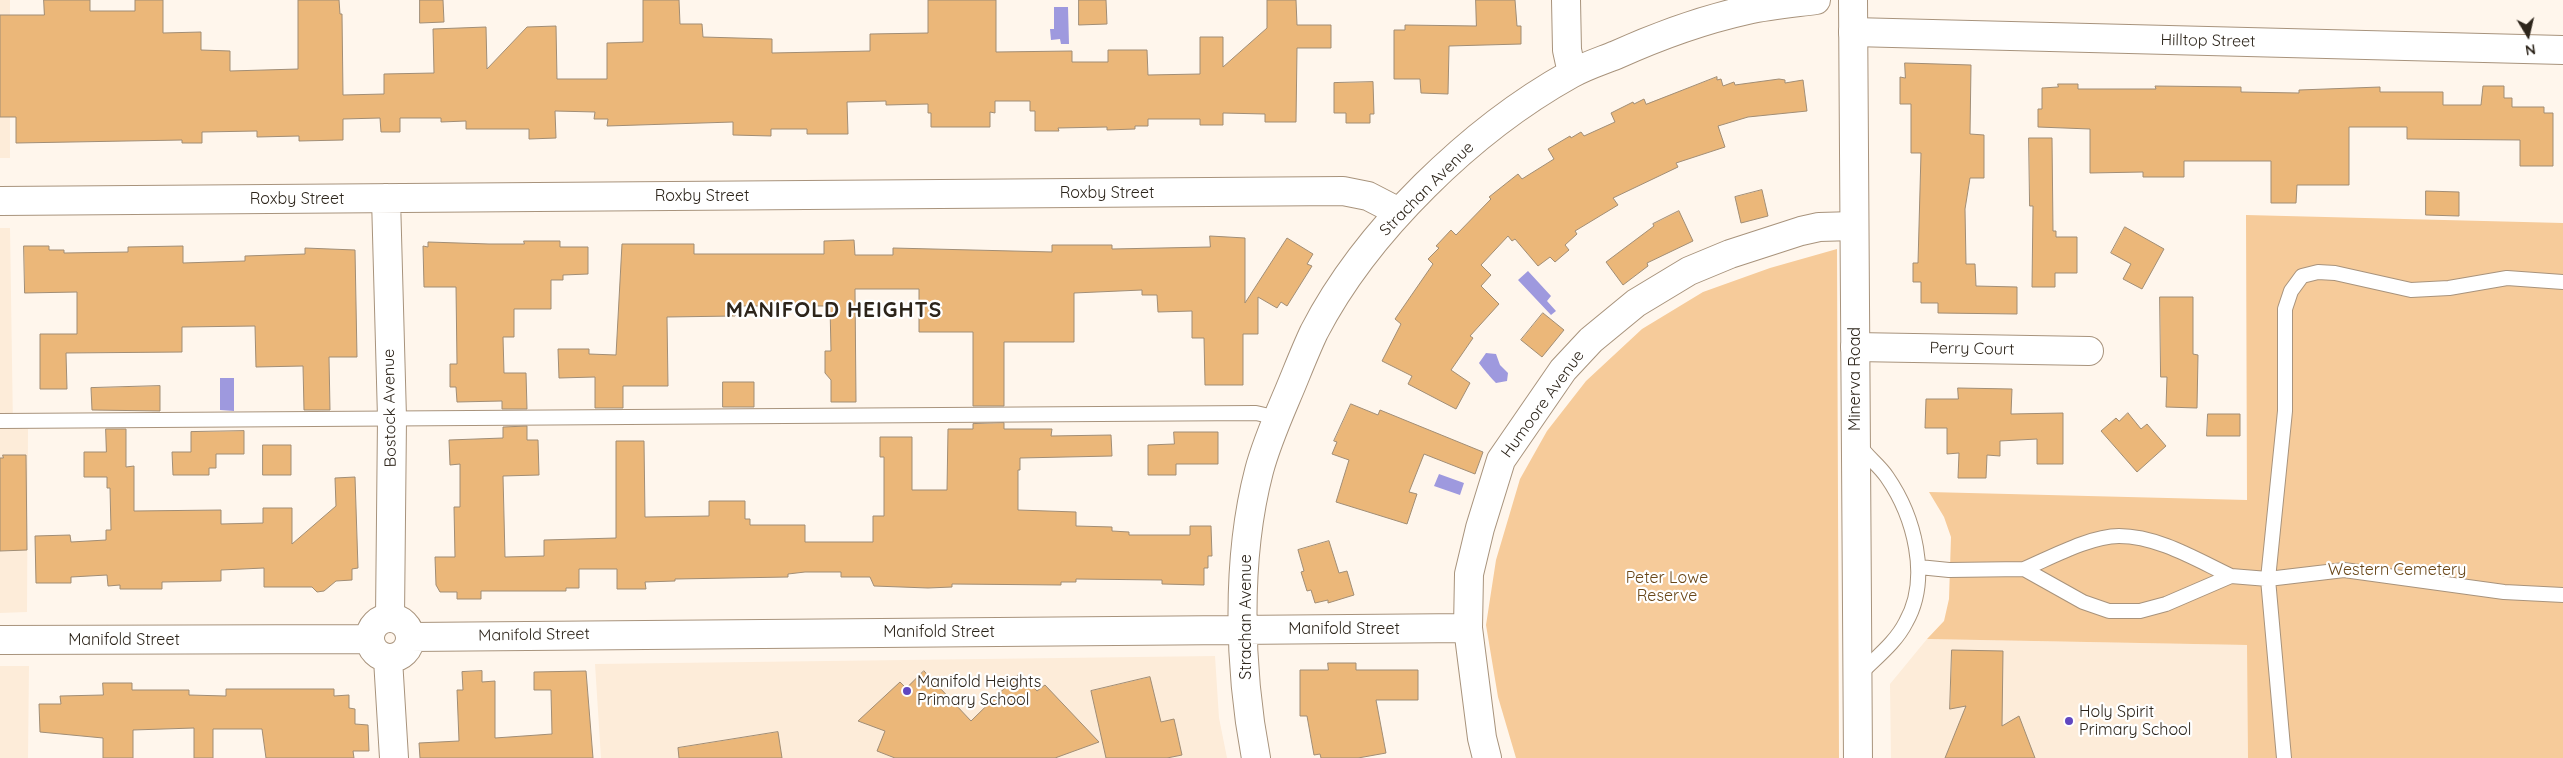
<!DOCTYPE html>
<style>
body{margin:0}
#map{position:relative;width:2563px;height:758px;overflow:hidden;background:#fff6ec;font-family:Quicksand,sans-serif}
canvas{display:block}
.north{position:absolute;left:2503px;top:10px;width:50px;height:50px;-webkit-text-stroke:4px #fff;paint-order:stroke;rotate:171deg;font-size:14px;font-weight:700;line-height:20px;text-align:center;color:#2d251b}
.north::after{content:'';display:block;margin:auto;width:18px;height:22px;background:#2d251b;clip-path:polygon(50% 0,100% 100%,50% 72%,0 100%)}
</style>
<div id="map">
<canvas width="2563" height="758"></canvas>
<div class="north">N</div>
</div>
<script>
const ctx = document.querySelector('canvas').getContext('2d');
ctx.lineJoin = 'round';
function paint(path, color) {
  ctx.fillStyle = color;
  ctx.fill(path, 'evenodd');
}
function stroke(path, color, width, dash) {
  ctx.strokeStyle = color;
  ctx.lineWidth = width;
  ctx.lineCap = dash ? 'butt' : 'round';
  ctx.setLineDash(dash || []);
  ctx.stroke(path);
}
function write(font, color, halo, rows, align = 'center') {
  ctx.font = font + ' Quicksand,sans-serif';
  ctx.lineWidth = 4.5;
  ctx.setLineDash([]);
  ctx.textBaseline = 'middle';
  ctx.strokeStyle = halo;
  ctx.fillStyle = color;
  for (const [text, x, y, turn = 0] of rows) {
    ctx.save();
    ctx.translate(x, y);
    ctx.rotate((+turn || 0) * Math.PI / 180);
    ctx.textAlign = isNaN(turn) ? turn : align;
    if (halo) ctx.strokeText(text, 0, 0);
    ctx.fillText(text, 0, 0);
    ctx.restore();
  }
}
paint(new Path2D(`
 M0,0h10v158h-10z
 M0,228h10l3,200 15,1 -1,183 -27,1z
 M1927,639l321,6v113h-357l-1,-74z
 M1215,656l4,62 8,40h-626l-6,-94z
 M0,666h29l-1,92h-28z`), '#fdecd9');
paint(new Path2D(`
 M2246,215l317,8v535h-315l-1,-113 -320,-6 17,-18 5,-22 2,-62 -7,-20 -15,-25 318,8z
 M1837,249l2,509h-323l-18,-61 -12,-72 10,-65 24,-81 27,-48 39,-50 56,-52 61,-37 67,-24z`), '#f6cb9a');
paint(new Path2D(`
 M1054,7h14l1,37h-8l-1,-5 -9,1 -1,-11h4z
 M1528,271l23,25 -4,5 9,10 -5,4 -33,-35z
 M1486,353l10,1 4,11 8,8 -1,8 -11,2c-3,-3 -16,-18 -17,-20z
 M220,378h14v33l-14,-1z
 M1439,474l25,9 -4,12 -26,-9z`), '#9e99de');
const building = new Path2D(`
 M44,0h46v11h45v-11h28v33l38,-1v18l29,1v20l68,-2v-69h41l1,14h2l1,81 41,-1v-20l50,-1 -1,-44 53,-2 1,42 40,-42 29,-1 1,53h50v-36l36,-1v-42h36l1,24h22l1,13 69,2v14l98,-2v-17l58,-1v-33h68v52l76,-1v11h36v-12h39l1,25 52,-1v-37h23v30l44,-39v-28h29l1,25h34v23h-34l-1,74h-31v-8l-42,-1v12h-23v-6h-52v7h-13v3l-28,1v-3l-49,1 1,3h-24v-20h-5v-10h-35v12l-5,-1v15h-59v-14h-3v-9l-42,1v-4l-39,1 1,32h-41v-5h-36v7l-38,-1v-13l-126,4 1,-7h-14l1,-7 -40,-1 1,27 -27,1v-10h-63v-8l-25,1v-4h-41v14h-19l-1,-14 -37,1v21l-44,1v-5l-42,1v-6l-55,1v11h-20v-3l-166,3v-26h-16v-102h44z
 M420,0h23l1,22 -24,1z
 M1079,0h27l1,24 -28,1z
 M1476,0h39l2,26h4v18l-72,2 -1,48 -27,-1 -1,-14h-26v-49h11v-5l71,1z
 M1905,63l66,2 -1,69 14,1v43h-14l-5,31 1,55h9l1,22 41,1v27l-79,-1v-10h-17v-21h-8v-19h5l3,-110h-10v-49h-11v-27l5,1z
 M1717,77v3l4,-1 2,7 11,-4 1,3 44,-6 6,1v3l18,-3 4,31 -59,6 -30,9 7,21 -49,16 2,4 -65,31 5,7 -43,26 2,3 -12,11 4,5 -14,12 -5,-5 -12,9 -23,-27 -3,2 -4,-5 -27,29 10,10 -10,11 18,18 -29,32 3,2 -22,32 19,13 -14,26 -48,-25 4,-8 -30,-15 19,-37 -6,-5 38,-55 -5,-5 11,-11 -3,-2 15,-16 5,5 35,-36 -2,-2 29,-23 4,5 32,-20 -6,-10 22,-13 1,2 10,-6 3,4 31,-14 -4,-9 22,-11 1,2 10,-5 2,5z
 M1373,82l1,32h-4v9h-24v-10h-12v-30z
 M2058,84h20v5h78l-1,-3 86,1v5l58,1v-3l81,-3v5h63v13h38l2,-19h21v12h8v9h32v6h9v53h-33v-26l-113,-1v-12h-58v58h-52l-1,18h-25v-42h-87v16h-41v-5l-53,1v-44l-52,-2v-18h4v-21l16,-1z
 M2029,138h23l1,93h3v6h21v36h-22v14h-23l1,-81h-3z
 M1762,190l6,26 -27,7 -6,-26z
 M2426,191l33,1v24l-33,-1z
 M1679,211l14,30 -46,22 1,3 -25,19 -17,-23 48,-36 -1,-2z
 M2125,227l39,22 -22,40 -19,-10 8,-15 -20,-11z
 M1210,236l35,2v65l42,-65 26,16 -6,10 5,2 -25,40 -6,-4 -4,6 -19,-11v37h-15v51h-38l-1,-47h-12v-27l-34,1 -1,-17h-15v-5l-68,3v49h-70v64h-31v-74h-54v-43h-64l1,113h-25v-22l-6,-7v-22h6l-1,-45h-96l1,10 -68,1 1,69h-45v22h-28v-31l-36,1 -1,-29h31v5l27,1 6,-111h72v10h130v-13l30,-1 1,15h38v-7l159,4v-7h60v4l98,-2z
 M524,241h36v6h28v27l-25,1v5h-12v29h-37v28h-11l1,36h22l1,36h-25v-8l-45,1 -1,-15h-6v-23h7l-1,-77h-32l-1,-41 5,1v-5l61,2h35z
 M24,246h25v4h15v3l64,-1v-5l55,-1v17l62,-2v-5l60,-2v-6l50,2 2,107h-28l1,53h-26l-1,-44 -47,1 -1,-41 -73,1v25l-116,1 1,36h-27v-55h37v-42l-52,1z
 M2160,297h33v57l5,1 -1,53 -31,-1 1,-30h-6z
 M1543,313l21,17 -22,27 -21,-17z
 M723,382h31v25h-31z
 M160,386v25l-68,-1 -1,-22z
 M1958,388l54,1 -1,25 52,-1v51h-26v-25l-37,2v15l-13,-1 -1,23h-28l1,-25 -12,1v-26h-22l1,-29h32z
 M1351,404l27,11 2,-5 103,42 -8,22 -51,-20 -15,38 8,2 -10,30 -71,-22 13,-42 -17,-6 5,-12 -3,-1z
 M2128,413l13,16 6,-5 19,22 -29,26 -36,-41 15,-13 3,3z
 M2208,414h32v22h-33z
 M1004,423v6h48l-1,7 60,-1 1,21 -92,2v12h-2v40l58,2v14l36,1v4l17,1v3h61v-9h21l1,30h-4v12h-4v17l-42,-1v-4l-86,-1v3h-15v3l-109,-1v3l-24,1 -54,-2 -4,-9h-29v-5h-36l-17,2v3l-113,2v2l-30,1 1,7h-29v-20h-38v19h-13v3h-85v8h-24v-7h-17l-4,-7 -1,-28h20l-1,-50h6v-43l-10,1 -1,-25 54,-2v-11l24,-1v14h11l1,35 -36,1 2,81 39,-1v-16l72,-2v-97h28l1,76 64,-1v-15h36v18h5v6h55v17h68v-26h11v-59h-4v-20h32v53h35l1,-61h25v-5z
 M106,429h20v38l8,-1v45l87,-1v14l42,-1v-15h29v36l44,-38 -1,-28 20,-1 3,91 -6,1v11l-16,1 -12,10 -7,1 -5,-5h-48v-19l-43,2v11l-59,1v7h-42v-4l-12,1 -1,-11 -36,2v6h-35l-1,-47 35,-1 1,7 35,-2v-10h5l-1,-42h-3v-11h-23v-25h22z
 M244,431v23h-28v14h-7v7h-36l-1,-23h19v-20z
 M1174,432h44v32h-42v11h-28v-30l26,-1z
 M263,445h28v30h-28z
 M3,455h23l1,95 -27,1v-93h3z
 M1329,541l10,32 8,-2 7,24 -26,8v-3l-13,3 -4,-13 -4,1 -6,-19 3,-1 -6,-21z
 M1952,650l51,1 -1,75 17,-10 16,42h-90l21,-52 -16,3z
 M1328,663h28v7h62v30h-42l10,53 -28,5h-37l-1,-4 -6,1 -7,-39h-7v-46h28z
 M482,671v11l13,-1v57l57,-4 -1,-44h-17v-18l52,-1 7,87h-173l-1,-15 40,-2 -2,-51h6l-1,-18z
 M924,671l47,50 49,-48 17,18 8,-6 54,57 -44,16h-160l-18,-7 8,-20 -27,-10 42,-39 6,6z
 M1150,677l11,45 13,-3 8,36 -15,3h-61l-15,-67z
 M103,683h29v7h57v5l37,1v-7h108v7l15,-1v13l6,1v15l13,1 1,26h-16l1,7h-88l-4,-29h-49v29h-19v-30l-61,2v28h-30v-20l-63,-6 -1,-28h22l-1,-8 43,-1z
 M778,732l4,26h-103l-1,-10z`);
paint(building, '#ebb779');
stroke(building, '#a18d75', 1);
const service = new Path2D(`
 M0,421l1256,-8 22,5
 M1919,567l30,3 75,-1 59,33 26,9h31l26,-7 65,-28 37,3 76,-9 160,22 59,3
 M2024,569c26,-11 66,-33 95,-33 39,0 78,24 112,40
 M1858,676c16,-17 37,-32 48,-54 25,-44 8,-106 -19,-145 -8,-12 -20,-20 -28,-32
 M2284,758l-16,-179 17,-168v-102l6,-18 11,-15 16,-4 17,1 76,17 38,-2 58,-10 56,4`);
const minor = new Path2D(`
 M1566,0l1,50 5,23
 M1853,32l710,18
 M386,198l6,220 -2,199
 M0,201l1343,-10 25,5 31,16
 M1855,347l234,4
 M370 638a20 20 0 1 1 40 0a20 20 0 1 1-40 0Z
 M410,637l1058,-9
 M0,640l369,-1
 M388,659l6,99
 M1256,758c-17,-89 -20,-199 3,-287 7,-27 19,-54 30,-80 8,-19 16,-40 25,-59 52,-101 158,-203 257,-258 14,-8 30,-13 45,-19 42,-19 86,-35 131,-45 23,-5 46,-7 69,-10
 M1487,758l-5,-20 -14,-110 1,-54 11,-46 21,-68 62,-90 28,-30 45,-37 53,-32 41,-17 71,-23 18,-4 35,-1`);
const tertiary = new Path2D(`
 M1853,0l5,758`);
stroke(service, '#a8937c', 16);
stroke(minor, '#a8937c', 30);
stroke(tertiary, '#a8937c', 30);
stroke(service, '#fff', 14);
stroke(minor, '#fff', 28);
stroke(tertiary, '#fff', 28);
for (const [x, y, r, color] of [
 [907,691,5,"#6047c0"],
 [2069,721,5,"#6047c0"]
]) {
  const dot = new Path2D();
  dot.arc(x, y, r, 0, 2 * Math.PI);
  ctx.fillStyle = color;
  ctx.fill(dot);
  stroke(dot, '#fff', 2);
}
write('16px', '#2d251b', '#fff', [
 ["Hilltop Street",2208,41,1],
 ["Strachan Avenue",1427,189,-45],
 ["Roxby Street",1107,193],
 ["Roxby Street",702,196],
 ["Roxby Street",297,199],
 ["Perry Court",1972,349,1],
 ["Minerva Road",1855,379,-90],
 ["Humoore Avenue",1543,404,-54],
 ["Bostock Avenue",390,408,-91],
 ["Strachan Avenue",1246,617,-90],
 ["Manifold Street",1344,629],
 ["Manifold Street",939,632],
 ["Manifold Street",534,635,-1],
 ["Manifold Street",124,640]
]);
write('16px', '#694617', '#fff', [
 ["Western Cemetery",2397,570],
 ["Peter Lowe",1667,578],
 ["Reserve",1667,596]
]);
write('16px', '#2d251b', '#fff', [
 ["Manifold Heights",917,682],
 ["Primary School",917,700],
 ["Holy Spirit",2079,712],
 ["Primary School",2079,730]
], 'left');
ctx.letterSpacing = '1px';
write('bold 21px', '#2d251b', '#fff', [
 ["MANIFOLD HEIGHTS",834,311]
]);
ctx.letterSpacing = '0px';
</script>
